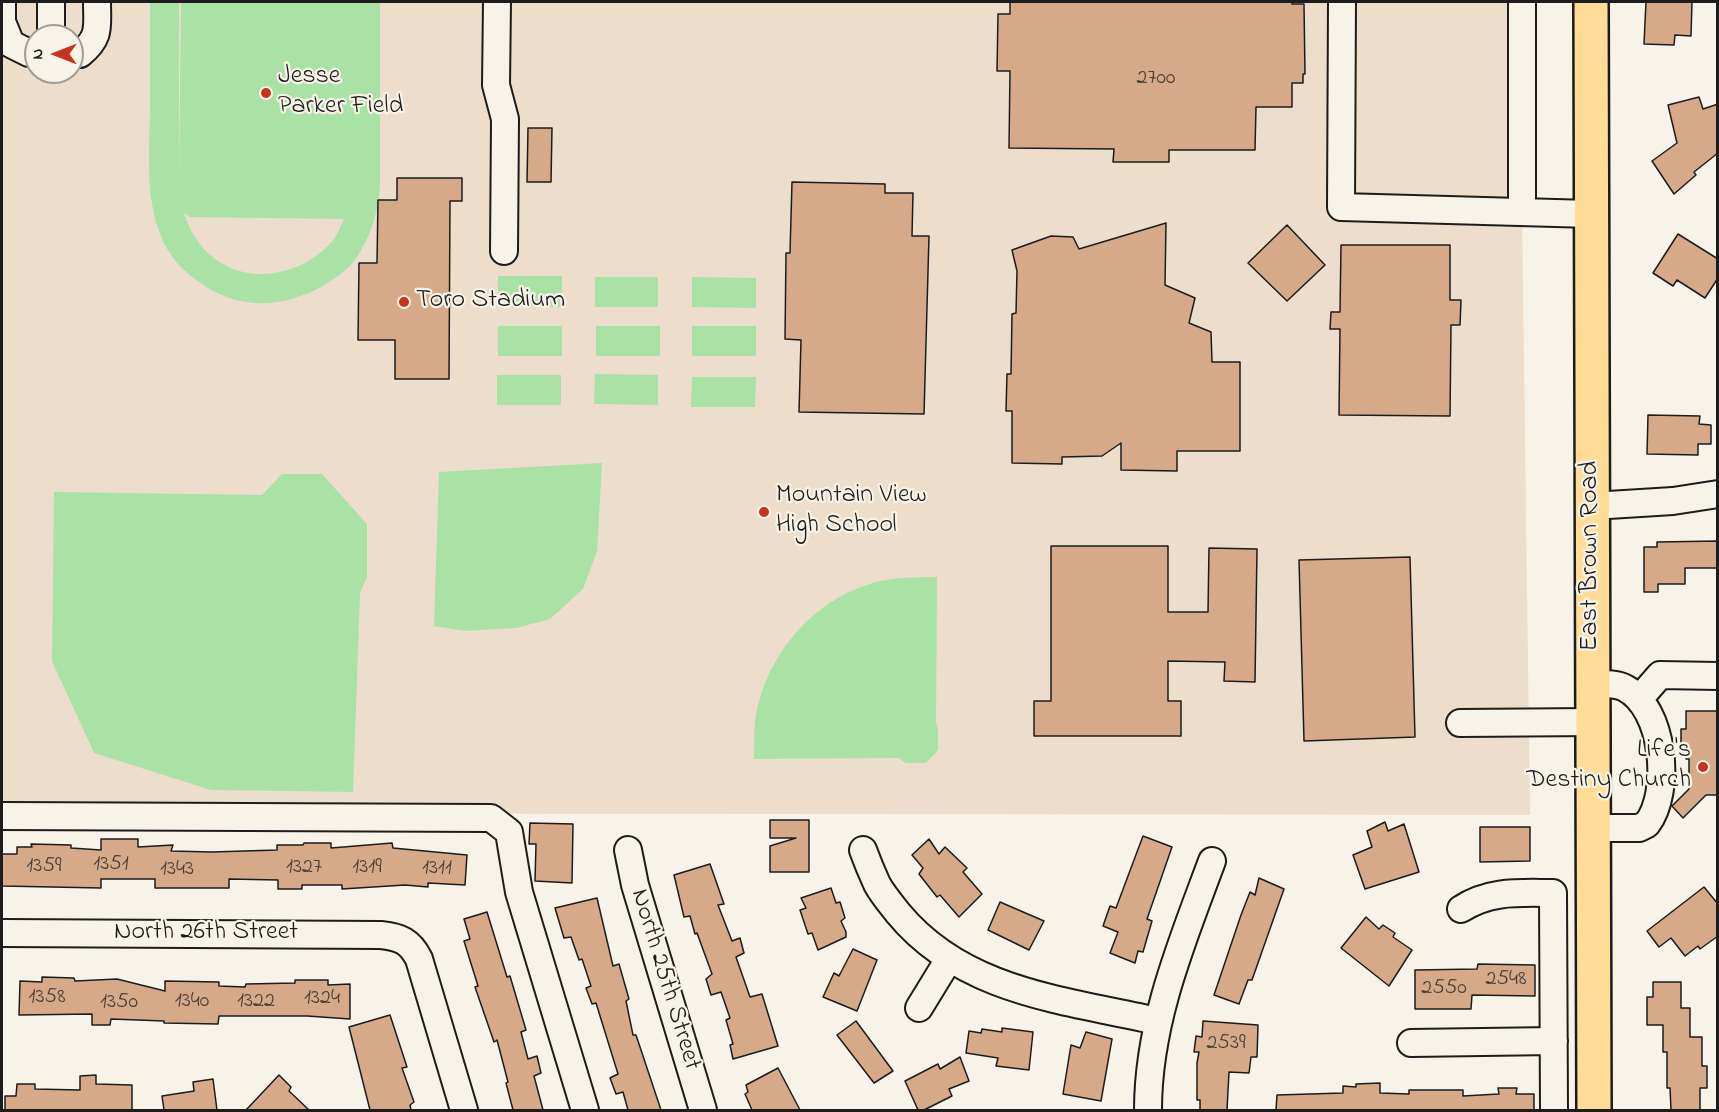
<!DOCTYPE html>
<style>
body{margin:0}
#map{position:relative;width:1719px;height:1112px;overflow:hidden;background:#f7f3e8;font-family:"Indie Flower",sans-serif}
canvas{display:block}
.frame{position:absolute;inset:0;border:3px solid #1c1c1c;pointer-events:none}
.north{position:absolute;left:24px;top:24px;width:60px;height:60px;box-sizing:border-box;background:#f7f3e8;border:2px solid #9f9d96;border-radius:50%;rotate:270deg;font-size:16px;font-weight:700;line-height:24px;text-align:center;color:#1c1c1c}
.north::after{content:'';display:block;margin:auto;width:21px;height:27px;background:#c8321e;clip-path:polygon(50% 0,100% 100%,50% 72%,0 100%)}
</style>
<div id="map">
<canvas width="1719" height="1112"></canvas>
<div class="frame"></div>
<div class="north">N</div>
</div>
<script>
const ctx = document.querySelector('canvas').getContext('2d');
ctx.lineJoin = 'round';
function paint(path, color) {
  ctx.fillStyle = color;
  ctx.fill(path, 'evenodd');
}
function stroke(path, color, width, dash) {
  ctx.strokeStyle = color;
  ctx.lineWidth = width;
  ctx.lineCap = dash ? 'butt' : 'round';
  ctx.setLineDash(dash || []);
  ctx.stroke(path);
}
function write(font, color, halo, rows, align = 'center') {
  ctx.font = font + ' "Indie Flower",sans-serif';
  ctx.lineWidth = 4.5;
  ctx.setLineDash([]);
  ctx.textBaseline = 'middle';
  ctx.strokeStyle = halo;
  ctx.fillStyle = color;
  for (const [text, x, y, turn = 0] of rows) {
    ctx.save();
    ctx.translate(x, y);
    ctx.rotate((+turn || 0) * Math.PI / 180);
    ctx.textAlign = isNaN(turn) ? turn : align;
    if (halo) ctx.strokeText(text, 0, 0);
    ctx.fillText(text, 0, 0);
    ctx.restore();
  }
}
paint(new Path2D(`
 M2,2h1520v210l8,603 -1528,-2zM36,36h36v36h-36z`), '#edddcb');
paint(new Path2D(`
 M150,2h29v178l2,-178h199v183c-2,27 -7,45 -21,69 -7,12 -21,23 -33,30 -43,26 -91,27 -131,-5 -12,-9 -23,-20 -30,-34 -20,-40 -16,-86 -15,-130 0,-38 0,-76 0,-113zM184,213l6,4 154,2c-3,6 -6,14 -10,20 -13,16 -31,27 -50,32 -47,12 -86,-13 -100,-58z
 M498,276h64v31l-64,-1z
 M595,277h63v30h-63z
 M692,277l64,1v30l-64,-1z
 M498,326h64v30h-64z
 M596,326h64v30h-64z
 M692,326h64v30h-64z
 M595,374l63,1v30l-64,-1z
 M497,375h64v30h-64z
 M692,377h64l-1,30h-64z
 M602,463l-5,88 -14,38 -33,30 -34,9 -51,3 -31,-5 5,-154z
 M282,474h40l45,50v53l-7,16 -7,199 -142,-2 -117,-37 -42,-92 2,-169 208,3z
 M937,577l-1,145 2,6v22l-12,13h-20l-8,-5 -144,1c0,-12 0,-25 1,-37 8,-61 52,-116 109,-136 23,-9 49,-9 73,-9z`), '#aae2a6');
const building = new Path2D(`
 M1010,2h282v2h12l1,70h-2v9h-11v24h-36l-1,43h-86v12h-56l1,-13 -105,-1 1,-77h-13l1,-57h12z
 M1646,2h46l-1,34 -16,-1 -1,10 -30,-1z
 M1699,97l4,12 15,-5v49l-24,19 2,3 -22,19 -22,-33 25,-18 -9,-38z
 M528,128h24l-1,54h-24z
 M397,178h65v23h-12l-1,178h-54v-39h-37l1,-77h18l1,-63h19z
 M792,182l93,2v9h28l-1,43h17l-5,178 -125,-2 2,-72 -16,-1 1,-86h4z
 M1166,223l-1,62 30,13 -6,25 22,9 1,30h28v89h-63v20l-56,-1v-27l-19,13 -40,1v7l-50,-1v-52h-6l1,-37h4l1,-60 4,-1 1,-42 -5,-21 39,-14 22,1 6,12z
 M1287,225l38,40 -38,36 -39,-38z
 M1678,234l40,25v19l-13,20 -28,-18 -4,6 -20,-13z
 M1341,245h109v55h11l-1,25h-9l-1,91 -111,-1 1,-86h-10l1,-17h9z
 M1648,415l52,1 -1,8 12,1v19h-13v11l-51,-1z
 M1718,541v27h-33v16h-27v8h-14v-45h13v-5z
 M1051,546h117v66h40l1,-64 48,1 -2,133 -31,-1 1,-19 -57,-1v40h13v35h-147v-35h17z
 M1410,557l5,180 -111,4 -5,-181z
 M1686,711h31l1,84h-12l-23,23 -11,-12 17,-17v-30h-3v-14h-5v-16h5z
 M770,820h39v52h-39v-26l26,-8h-26z
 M1385,822l3,9 16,-7 15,48 -54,17 -12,-34 19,-8 -5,-16z
 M530,823l43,1 -1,59 -37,-2 1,-37h-7z
 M1480,827h50v34l-50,1z
 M1143,836l29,11 -25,72 5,2 -9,31 -5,-1 -3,12 -25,-10 8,-21 -15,-6 7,-20 6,2z
 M101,839h37v8l35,-2 -2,6 41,1 65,-2v-5h26l1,-2h27v5l61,-5 1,5 74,7 -2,30 -37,-2v4l-23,-2 -63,4v-4h-40v4h-24v-9l-49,-1v9h-74v-9h-54v9l-99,-2v-32h15v-7h15l-1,-3 40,1v3l30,2z
 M929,839l10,15 6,-7 22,21 -4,4 19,22 -23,23 -19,-22 -3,2 -18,-23 4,-6 -11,-13z
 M710,864l14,40 -6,1 14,36 8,-3 4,15 -8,4 14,40 12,-3 16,52 -45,13 -3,-14 3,-1 -7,-24 4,-2 -9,-26 -10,3 -5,-16 6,-5 -15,-41 -2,1 -5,-18 -6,1 -10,-42z
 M1259,878l25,11 -32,91h-4l-9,24 -25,-9 27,-80 9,-23 5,3z
 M1704,887l14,17v32l-18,13 -2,-3 -13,10 -14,-18 -12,9 -12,-16z
 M831,888l5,15 4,-1 5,16 -4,3 5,11v5l-28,13 -6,-17 -4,1 -8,-24 6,-2 -5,-10z
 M597,898l16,68 6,-2 10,35 -3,2 7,34h3l25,75h-33l-5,-18 -7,2 -6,-16 8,-4 -22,-71 -4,1 -6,-16 5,-2 -9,-27 -3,1 -8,-23 -7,1 -9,-30z
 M1000,902l44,19 -15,29 -41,-20z
 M487,912l20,65 3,-1 16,54 -5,2 7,27 9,-3 4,17 -7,3 9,34h-30l-7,-27 2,-1 -11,-42 -3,2 -19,-55 3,-1 -14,-45 6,-2 -6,-20z
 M1366,917l13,12 4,-4 12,8 -2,4 19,13 -23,36 -48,-38z
 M853,949l24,11 -20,51 -34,-14 11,-24 5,3z
 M1478,964l57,1v31l-63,-1 -1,14h-56v-39l62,-1z
 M42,977l32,1 1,3 42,-2 48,12v-10l54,1v4l26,1 1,-3 49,-1v-3h33v5l22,-1v35l-43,-3h-88l-1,8 -54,-1v-2l-53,-2 -1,6h-18v-11l-73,1 1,-34 22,1z
 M1653,982h28v26h9v29h12v29h5v22h-7v22h-29l-1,-22h-3v-36h-4v-27h-16v-28h6z
 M390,1015l17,52 -5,1 12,34 -4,3 1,5h-41l-21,-83z
 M856,1021l37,50 -19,12 -37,-48z
 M1203,1021l55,4 -1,32h-6l-2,16 -20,-1 -2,38h-27v-10h-3v-37l2,-11h-5l2,-16 6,1z
 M1002,1028l31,4 -4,38 -33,-4 2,-8 -32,-5 3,-22 12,2 1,-4 20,3z
 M1086,1032l26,7 -11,62 -38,-7 8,-49 9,3z
 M960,1057l9,24 -20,8 3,7 -28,14h-6l-13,-29 33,-17 2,5z
 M778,1068l22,42h-48l-7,-16 3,-2 -2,-7z
 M96,1075v9l36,1v25h-127v-14h11l1,-12h18v5l45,1v-14z
 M279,1075l12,12 -2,4 20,19h-63z
 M213,1079l4,31h-53l-2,-14 32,-5 -1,-9z
 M1380,1083v10l29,1v-4h54v6l36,-2 -1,-6h19l-1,6h18v16h-258l1,-15 66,-2v-7l13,1v-3z`);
paint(building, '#d6a988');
stroke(building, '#1c1c1c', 1.5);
const minor = new Path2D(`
 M2,2v20l9,22 18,9 7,1
 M51,2v34
 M497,2l-1,83 9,34 -1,132
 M1342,2l-1,205 250,7
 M1522,2v210
 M72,54h8c21,-17 17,-27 17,-52
 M1592,506l81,-5 45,-7
 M1593,684c10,0 23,-1 32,4 39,20 47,103 22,136l-8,4h-46
 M1639,699l21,-24 58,1
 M1460,723l133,-1
 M2,816l489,2 18,14 10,60 66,218
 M628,850l7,35 68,225
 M863,850c4,11 9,23 14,34 6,11 14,20 21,29 65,79 166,87 259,108
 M1461,909c29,-19 59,-16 92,-16l1,217
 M2,933l379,2c19,2 29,6 38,24l45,151
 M919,1008l30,-49
 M1411,1043l143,-2
 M1148,1110c0,-88 34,-168 64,-249`);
const major = new Path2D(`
 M1591,2l3,1108`);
stroke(minor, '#1c1c1c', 30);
stroke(major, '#1c1c1c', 38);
stroke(minor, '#f7f3e8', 26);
stroke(major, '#ffdd96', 33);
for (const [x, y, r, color] of [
 [266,93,6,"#c8321e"],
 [404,302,6,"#c8321e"],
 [764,512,6,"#c8321e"],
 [1703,767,6,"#c8321e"]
]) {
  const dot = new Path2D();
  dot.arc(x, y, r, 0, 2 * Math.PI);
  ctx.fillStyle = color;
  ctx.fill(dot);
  stroke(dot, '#f7f3e8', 2);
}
write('22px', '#4a3f37', null, [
 ["2700",1156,79],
 ["1351",111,865],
 ["1359",44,867],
 ["1327",304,868],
 ["1319",367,868],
 ["1311",437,869],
 ["1343",177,870],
 ["2548",1506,980],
 ["2550",1444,989],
 ["1358",47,998],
 ["1324",322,999],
 ["1340",192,1002],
 ["1322",256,1002],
 ["1350",119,1003],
 ["2539",1226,1044]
]);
write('26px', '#1c1c1c', '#f7f3e8', [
 ["Jesse",278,78],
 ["Parker Field",278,108],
 ["Toro Stadium",416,302],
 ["Mountain View",776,497],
 ["High School",776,527],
 ["Life's",1691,752,"right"],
 ["Destiny Church",1691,782,"right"]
], 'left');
write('26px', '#1c1c1c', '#f7f3e8', [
 ["East Brown Road",1592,556,-90],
 ["North 26th Street",206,934],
 ["North 25th Street",664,980,73]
]);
</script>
